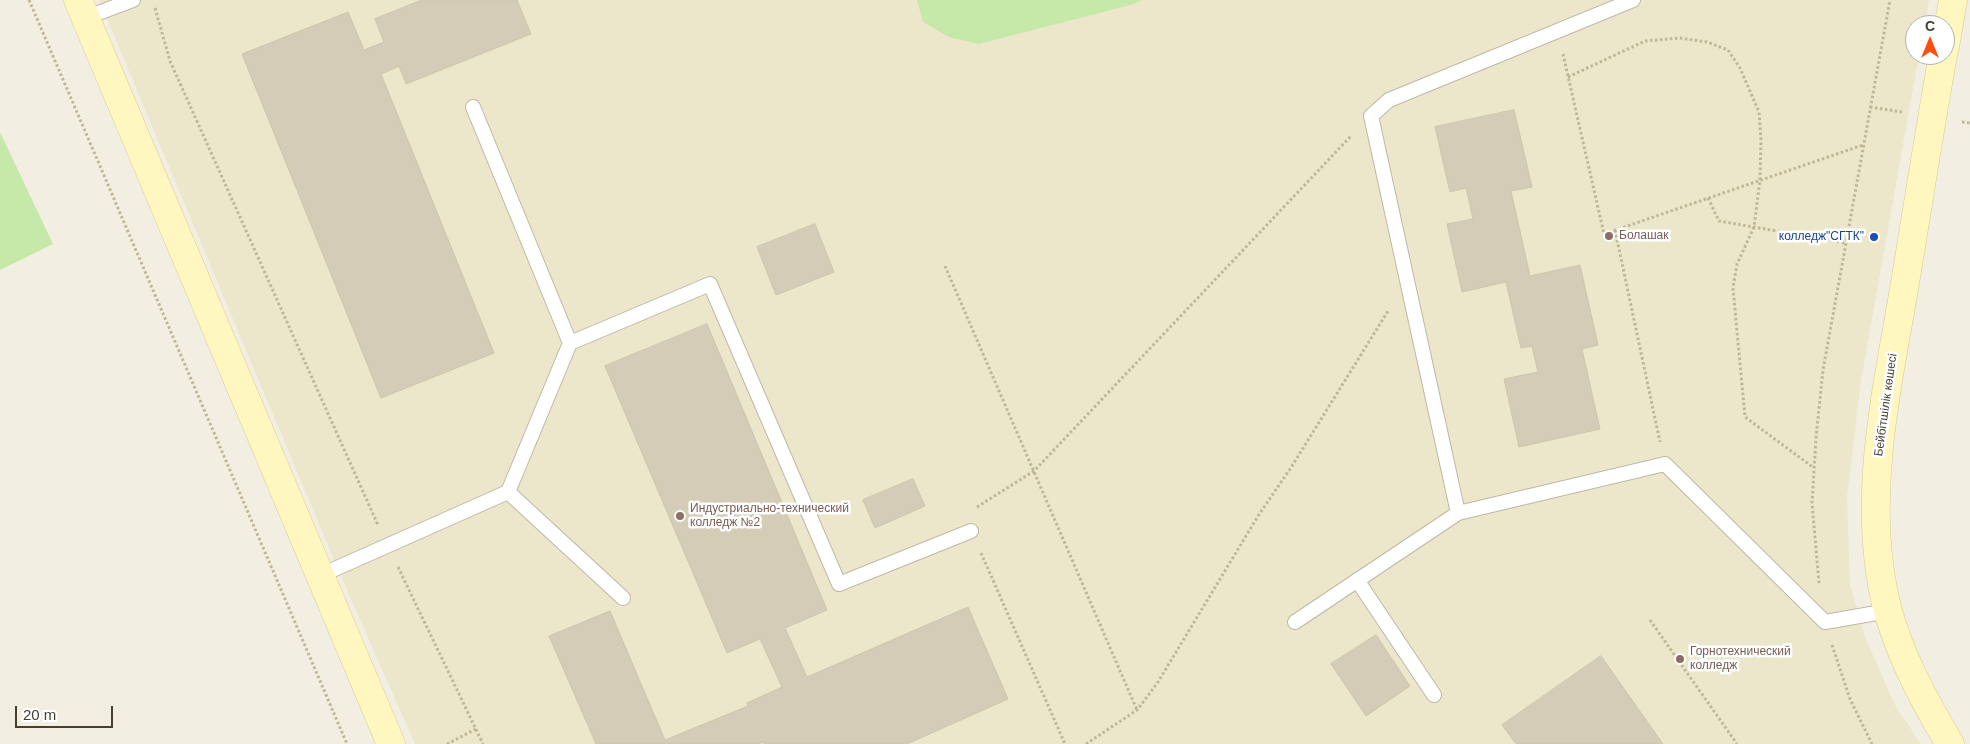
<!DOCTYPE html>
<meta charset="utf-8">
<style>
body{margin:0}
#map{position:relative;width:1970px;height:744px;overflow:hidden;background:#f2efe2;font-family:Arial,sans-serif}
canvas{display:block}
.north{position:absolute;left:1905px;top:15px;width:50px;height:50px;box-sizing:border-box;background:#fff;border:1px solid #b4b2ad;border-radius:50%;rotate:0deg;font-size:14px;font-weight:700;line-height:20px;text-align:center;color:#443f32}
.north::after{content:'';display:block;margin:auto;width:18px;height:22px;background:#ff4f0c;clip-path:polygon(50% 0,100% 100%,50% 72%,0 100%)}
.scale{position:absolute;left:15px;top:706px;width:98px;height:22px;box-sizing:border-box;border:2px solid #443f32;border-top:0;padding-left:6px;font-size:15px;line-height:18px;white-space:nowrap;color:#443f32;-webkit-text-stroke:4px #fff;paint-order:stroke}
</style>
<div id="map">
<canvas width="1970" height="744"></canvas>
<div class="north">С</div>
<div class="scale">20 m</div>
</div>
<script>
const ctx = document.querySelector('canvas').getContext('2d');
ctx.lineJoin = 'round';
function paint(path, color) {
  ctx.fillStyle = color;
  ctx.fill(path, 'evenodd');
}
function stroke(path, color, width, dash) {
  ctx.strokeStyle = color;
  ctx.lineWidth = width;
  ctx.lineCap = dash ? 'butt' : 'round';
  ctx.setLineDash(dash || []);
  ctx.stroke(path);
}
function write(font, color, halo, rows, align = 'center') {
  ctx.font = font + ' Arial,sans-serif';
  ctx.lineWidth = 5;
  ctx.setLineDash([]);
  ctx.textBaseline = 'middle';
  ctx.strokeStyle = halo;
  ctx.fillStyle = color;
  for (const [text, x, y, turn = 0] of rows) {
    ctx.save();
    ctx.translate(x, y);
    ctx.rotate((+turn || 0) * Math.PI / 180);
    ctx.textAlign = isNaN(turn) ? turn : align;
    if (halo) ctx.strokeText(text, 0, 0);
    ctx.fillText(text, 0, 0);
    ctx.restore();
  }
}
paint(new Path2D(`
 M99,0h1830l-4,25h-10v30h4l-58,326 -14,116 3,87 15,53 30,68 26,39h-1506l-73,-165z`), '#ece7cb');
paint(new Path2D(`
 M917,0h225l-8,4 -155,40 -30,-7 -26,-15z
 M0,132l53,112 -53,26z`), '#c4e9a8');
const building = new Path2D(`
 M422,0h95l14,34 -125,50 -7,-18 -18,8 113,279 -113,45 -139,-344 106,-42 16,38 20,-8 -9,-23z
 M1514,110l18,77 -21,4 19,85 50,-11 18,80 -16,4 18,80 -81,18 -15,-68 34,-7 -6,-26 -11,2 -15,-66 -44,10 -15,-68 26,-5 -7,-31 -16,4 -15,-65z
 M815,224l19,48 -58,23 -19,-48z
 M707,324l120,286 -42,18 22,49 161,-70 40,92 -101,45h-143l-1,-2 -4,2h-163l-47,-108 61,-25 55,129 83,-34 -1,-3 35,-16 -22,-48 -33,14 -122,-287z
 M913,479l12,27 -50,22 -12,-28z
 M1376,635l34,51 -44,30 -35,-52z
 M1601,656l62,88h-147l-14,-19z`);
paint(building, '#d4ccb7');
stroke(building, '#cfc5aa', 1);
const lane = new Path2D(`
 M1633,0l-244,100 -18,16 87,397 207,-49 160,158 63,-11
 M85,18l48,-18
 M570,343l140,-59 129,300 132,-53
 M508,492l115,106
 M319,576l189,-84 62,-149 -97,-236
 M1357,580l77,115
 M1295,622l163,-109`);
const secondary = new Path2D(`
 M78,0l313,744
 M1945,47l8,-47
 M1943,55c-14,78 -26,156 -39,234 -18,106 -44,216 -16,322 13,47 37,91 62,133`);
stroke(lane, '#beb8a5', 16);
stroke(secondary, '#d4cb8f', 29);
stroke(new Path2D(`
 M29,0l318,744
 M155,8l15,53 208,464
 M1563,54l41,180 259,-89
 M1568,77l77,-36 35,-3 27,4 21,8 12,18 19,44 2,28 -1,40 -6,47 -17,37 -4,24 12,129 69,51
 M1870,107l32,5
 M1962,122l8,1
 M1708,198l11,23 127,22
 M1615,230l45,212
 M945,266l192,444
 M977,507l57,-36 317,-335
 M981,553l84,191
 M398,567l85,177
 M1819,583l-7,-80 4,-65 7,-68 67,-370
 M1650,620l87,124
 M1832,645l18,54 22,45
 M447,744l29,-15
 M1086,744l51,-34 21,-28 100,-166 34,-50 96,-155`), '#c0b695', 3, [2.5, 2.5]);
stroke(lane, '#fff', 14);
stroke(secondary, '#fff7bf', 28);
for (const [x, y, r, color] of [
 [1609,236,5,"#8d6e63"],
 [1874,237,5,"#1a4fb4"],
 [680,516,5,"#8d6e63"],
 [1680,659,5,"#8d6e63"]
]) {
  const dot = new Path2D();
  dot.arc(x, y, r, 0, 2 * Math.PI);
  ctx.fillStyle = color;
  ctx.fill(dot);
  stroke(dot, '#fff', 2);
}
write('12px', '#785e54', '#fff', [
 ["Болашак",1619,236],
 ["Индустриально-технический",690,509],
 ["колледж №2",690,523],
 ["Горнотехнический",1690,652],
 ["колледж",1690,666]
], 'left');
write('12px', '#164399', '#fff', [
 ["колледж\"СГТК\"",1864,237]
], 'right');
write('12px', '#443f32', '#fff', [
 ["Бейбітшілік көшесі",1886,405,-82]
]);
</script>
